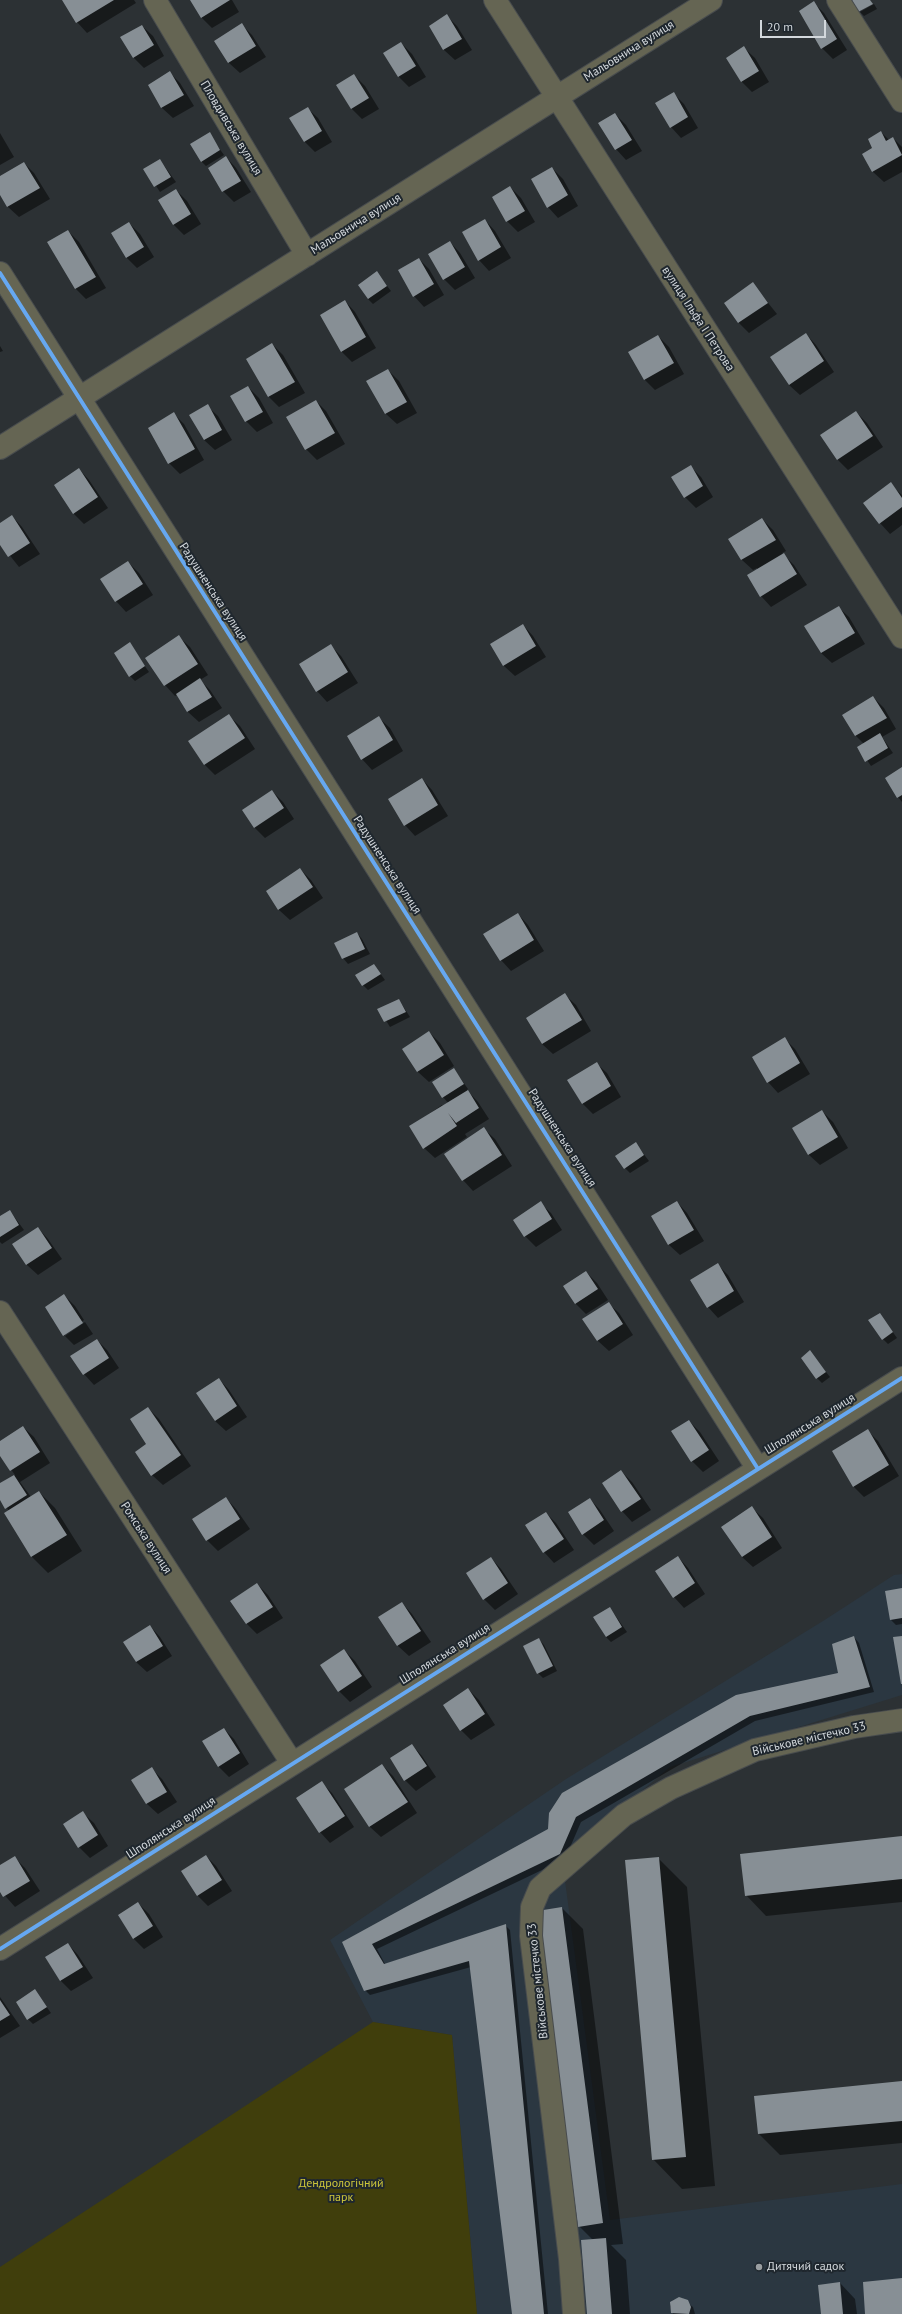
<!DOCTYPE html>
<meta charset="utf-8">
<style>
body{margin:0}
#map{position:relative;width:902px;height:2314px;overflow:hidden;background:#2c3134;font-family:"PT Sans",sans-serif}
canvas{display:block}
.scale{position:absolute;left:760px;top:20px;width:66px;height:18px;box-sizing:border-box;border:2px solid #d3d8dc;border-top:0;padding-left:5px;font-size:12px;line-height:14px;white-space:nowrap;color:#d3d8dc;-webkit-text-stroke:3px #1f272e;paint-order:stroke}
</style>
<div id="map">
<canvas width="902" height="2314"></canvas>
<div class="scale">20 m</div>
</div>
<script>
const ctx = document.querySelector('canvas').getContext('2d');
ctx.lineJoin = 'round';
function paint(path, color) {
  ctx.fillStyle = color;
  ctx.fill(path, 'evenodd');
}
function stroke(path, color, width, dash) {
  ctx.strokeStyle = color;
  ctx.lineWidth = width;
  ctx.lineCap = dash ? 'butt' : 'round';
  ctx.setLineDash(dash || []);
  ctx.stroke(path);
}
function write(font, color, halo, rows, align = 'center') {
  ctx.font = font + ' "PT Sans",sans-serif';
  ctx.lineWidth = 4;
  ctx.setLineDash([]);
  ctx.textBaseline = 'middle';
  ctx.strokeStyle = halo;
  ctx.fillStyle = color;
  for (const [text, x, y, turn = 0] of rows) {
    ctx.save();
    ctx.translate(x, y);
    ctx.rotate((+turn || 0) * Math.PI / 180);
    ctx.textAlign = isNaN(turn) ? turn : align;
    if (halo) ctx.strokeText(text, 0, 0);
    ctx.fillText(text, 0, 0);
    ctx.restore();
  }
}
paint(new Path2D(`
 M902,1574v121l-232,72 -108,91 48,362 292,-36v130h-425l-25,-279 -79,-13 -43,-82 236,-161 257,-158 71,-46z`), '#2b3741');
paint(new Path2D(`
 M373,2022l79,13 25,279h-477v-47z`), '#403e0c');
paint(new Path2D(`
 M63,0h71l2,3 -49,30 -10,-11z
 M191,0h41l7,12 -27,16 -10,-10z
 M814,3l10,10 23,37 -14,9 -11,-11z
 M874,4l3,5 -13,7 -4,-4z
 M447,16l10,10 15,24 -17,10 -11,-10 -14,-24z
 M242,25l10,10 14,22 -26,16 -11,-10 -13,-22z
 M142,26l11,10 11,20 -20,12 -11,-11z
 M401,43l11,11 14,23 -17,10 -10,-10 -15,-24z
 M744,48l11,10 14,24 -17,10 -10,-10 -15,-24z
 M170,73l10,10 14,23 -21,12 -11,-10 -13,-23z
 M354,75l11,11 14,23 -17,10 -10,-10 -15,-24z
 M673,93l11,11 14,24 -17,10 -10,-11z
 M307,108l11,10 14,24 -17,10 -10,-10 -15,-24z
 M615,114l11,11 16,26 -16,9 -10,-11z
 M881,132l8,8 4,-2 9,9v25l-18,10 -11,-10 -10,-18 11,-6z
 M0,133l14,24 -14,8z
 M209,134l15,21 -18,11 -5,-5z
 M226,157l10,11 15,24 -17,10 -11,-11 -14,-23z
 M160,160l16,22 -16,10 -15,-23z
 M24,163l10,10 16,26 -31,18 -11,-10 -8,-14v-16z
 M552,168l11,11 15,27 -20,12 -10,-11z
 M510,187l11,11 14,24 -17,10 -11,-11z
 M176,190l11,11 14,23 -17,11 -11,-11z
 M485,220l10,11 16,27 -22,13 -10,-11z
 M129,223l11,11 14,23 -17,11 -11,-11z
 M68,231l11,11 27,46 -20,11 -10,-10 -28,-46z
 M450,242l10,11 15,25 -20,12 -11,-11z
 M419,259l10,10 15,26 -20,12 -10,-11z
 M377,273l14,18 -18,13 -5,-5z
 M753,284l24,30 -28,19 -10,-10 -14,-20z
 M345,301l10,11 21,36 -24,14 -10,-10z
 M806,334l10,11 18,27 -34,23 -11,-10z
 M658,336l11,11 15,27 -29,16 -10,-10 -16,-27z
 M272,344l11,11 22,38 -26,14 -10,-10 -22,-38z
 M0,346l3,5 -3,1z
 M388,370l11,11 18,32 -20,11 -11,-10 -18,-32z
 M248,387l11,11 14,25 -16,9 -11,-11z
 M316,401l10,10 19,33 -28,16 -11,-11z
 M207,406l11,10 14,24 -17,10 -11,-10z
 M856,412l11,11 16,24 -35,23 -10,-10 -17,-24z
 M174,414l10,10 20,36 -24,14 -11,-11z
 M690,466l11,11 12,20 -17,11 -11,-11z
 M79,469l10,11 19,28 -24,16 -10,-10z
 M890,484l12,11v30l-12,9 -10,-11z
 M12,516l10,11 18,27 -21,13 -19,-24v-19z
 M762,519l11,11 13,21 -4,2 12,12 13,20 -36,22 -10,-11 -4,-28 -4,2 -11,-10 -13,-21z
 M128,562l11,11 14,22 -27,17 -10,-11z
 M838,607l11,10 16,27 -33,19 -11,-10 -15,-26z
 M523,625l10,11 13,21 -31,19 -11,-10 -13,-22z
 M179,637l11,10 18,28 -8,5 10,10 12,18 -23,14 -11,-10 -11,-17 -2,1 -10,-11z
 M129,644l20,28 -14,9 -5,-5z
 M331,646l10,10 17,27 -31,19 -10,-11z
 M873,697l11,11 12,21 -14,8 11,16 -22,13 -13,-19 6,-3 -8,-8 -12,-21z
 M229,716l11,10 15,23 -40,26 -10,-10 -15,-23z
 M379,718l11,10 13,23 -31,19 -10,-11z
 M902,768v34l-4,-5z
 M422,779l10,11 16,26 -33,20 -10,-11z
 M272,791l11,11 11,17 -29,19 -11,-11z
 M300,869l11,11 12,18 -33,22 -11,-10 -12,-19z
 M518,914l10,11 16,26 -33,20 -10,-11z
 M357,933l5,6 8,15 -22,10 -5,-6z
 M374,965l11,15 -17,10 -5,-5z
 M565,995l11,10 15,26 -38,23 -11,-10 -15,-26z
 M399,1000l11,17 -20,10 -11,-18z
 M429,1032l11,11 14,23 -25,16 -11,-10 -14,-23z
 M784,1038l11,11 15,25 -32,19 -10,-11z
 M596,1063l11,10 14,24 -28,17 -11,-11z
 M454,1069l14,20 -1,1 11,12 11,17 -24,15 2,3 -32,21 -11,-10 -14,-21 32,-22 2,2 5,-3 -6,-7z
 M822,1111l11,11 15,26 -28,17 -11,-10 -16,-27z
 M484,1129l11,10 17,27 -39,25 -10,-11z
 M636,1144l13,17 -19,12 -5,-5z
 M677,1202l10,11 17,28 -24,14 -11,-10 -17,-28z
 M540,1203l11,10 11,17 -26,17 -11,-11z
 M10,1211l14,19 -22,14 -2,-2v-25z
 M38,1228l10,11 14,20 -24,16 -11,-10 -13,-21z
 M718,1265l10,10 16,27 -26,16 -10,-11z
 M586,1272l11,11 11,17 -22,14 -11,-11z
 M64,1295l11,11 9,14 -19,13v3l20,-14 8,12 -19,11 -10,-10z
 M608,1303l11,10 14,22 -24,16 -11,-10 -14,-22z
 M880,1314l17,24 -9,6 -5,-5z
 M97,1340l10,10 12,18 -25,17 -10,-11z
 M810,1352l20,25 -8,6 -5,-5z
 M219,1379l10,11 18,27 -21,14 -11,-10z
 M148,1408l11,11 32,47 -28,19 -11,-10 -4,-31z
 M689,1421l11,11 19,29 -16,11 -11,-11z
 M23,1427l11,10 16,26 -30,19 11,15 8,-5 16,16 27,43 -34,22 -16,-16 -27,-44 4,-2 -9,-13v-13l15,-10 -15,-21v-12z
 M868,1431l10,10 21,35 -35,21 -10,-10 -21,-35z
 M621,1471l11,11 19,28 -19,12 -10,-11z
 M226,1498l10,11 14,20 -32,22 -11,-11z
 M590,1499l10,11 14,21 -20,14 -11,-11z
 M752,1508l11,10 19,30 -29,19 -11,-10z
 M546,1513l10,10 18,27 -20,13 -10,-11z
 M678,1557l10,11 17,26 -21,14 -10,-11z
 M491,1558l10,11 17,25 -23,16 -11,-11z
 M257,1584l11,11 15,23 -26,16 -10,-10 -16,-23z
 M902,1589v35l-6,1 -5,-5z
 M402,1603l10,11 19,28 -22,14 -11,-10 -19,-29z
 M610,1608l17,24 -16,10 -5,-5z
 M150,1626l10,11 12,19 -25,16 -11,-10 -12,-20z
 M854,1637l5,6 15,49 -119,29 -174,101 -16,37 -188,90 8,15 120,-39 5,5 38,384h-35l-42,-347 -101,28 -5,-5 -22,-48 206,-112 14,-36 277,-120z
 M539,1639l5,6 13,26 -14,7 -5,-5z
 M344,1650l11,11 17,26 -22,15 -11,-11 -17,-26z
 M468,1689l11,11 16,25 -24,15 -10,-10z
 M224,1729l10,10 15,25 -20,13 -11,-11z
 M412,1745l10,11 14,21 -20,14 -11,-11 -14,-21z
 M382,1765l11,11 24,37 -36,24 -11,-10 -24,-38z
 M151,1768l11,11 15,23 -19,12 -11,-10 -15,-24z
 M322,1783l10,10 22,34 -24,16 -10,-11z
 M83,1813l11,10 14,23 -18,12 -11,-11z
 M902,1837v65l-136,14 -20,-21z
 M206,1856l10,10 16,25 -24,15 -10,-10z
 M14,1857l11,11 15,23 -25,16 -15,-17v-24z
 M658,1858l29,29 28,299 -33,3 -29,-30z
 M138,1903l11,11 14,23 -19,12 -11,-11z
 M562,1908l21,21 40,315 -12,1 15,15 4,54h-42l5,-74 -14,-14z
 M68,1944l10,11 15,23 -22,13 -10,-10 -15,-23z
 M35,1991l16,22 -18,11 -5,-5z
 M0,1997l20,29 -20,12z
 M902,2082v61l-122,12 -21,-21 -4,-37z
 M840,2283l15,16 2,15h-35z
 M682,2298l11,9 2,7h-22l-3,-8 3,-6z`), '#0007');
paint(new Path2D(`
 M62,0h52l-38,23z
 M190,0h40l-29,18z
 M852,0h18l3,4 -15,8z
 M814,1l23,38 -16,10 -22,-38z
 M447,14l15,25 -19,11 -14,-24z
 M242,23l14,23 -28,17 -14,-22z
 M142,25l12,20 -21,13 -13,-21z
 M401,42l15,24 -18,11 -15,-24z
 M744,46l15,25 -18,11 -15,-24z
 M170,71l14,24 -23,13 -13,-23z
 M354,74l15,24 -18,11 -15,-24z
 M674,92l14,25 -18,11 -15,-25z
 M308,107l14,24 -18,11 -15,-24z
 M615,113l17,27 -17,10 -17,-27z
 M881,131l5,10 7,-4 9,18 -30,17 -10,-18 10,-6 -4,-9z
 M210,132l10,18 -19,12 -11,-18z
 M226,156l15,25 -19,11 -14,-24z
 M160,159l11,18 -17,10 -11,-18z
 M24,162l16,26 -33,19 -7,-12v-19z
 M552,167l16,28 -21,13 -16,-29z
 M510,186l15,25 -19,11 -14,-25z
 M176,189l15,25 -18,11 -15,-25z
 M485,219l16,28 -23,14 -16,-29z
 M129,222l15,25 -18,11 -15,-25z
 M68,230l28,47 -21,12 -28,-47z
 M450,241l15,26 -22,13 -15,-26z
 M419,258l15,26 -21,13 -15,-27z
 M377,271l10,15 -19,13 -10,-14z
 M753,282l15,21 -30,20 -14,-20z
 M345,300l21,37 -25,15 -21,-37z
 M806,333l18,28 -35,24 -19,-28z
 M658,335l16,28 -30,17 -16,-28z
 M272,343l23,39 -27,15 -22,-38z
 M388,369l19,33 -22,12 -19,-33z
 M248,386l15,26 -18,10 -15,-26z
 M316,400l19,33 -30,17 -19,-33z
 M208,404l14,26 -18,10 -15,-25z
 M856,411l17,25 -36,24 -17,-25z
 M174,412l21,37 -27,15 -20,-36z
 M691,465l12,21 -19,12 -13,-21z
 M79,468l19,29 -25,17 -19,-29z
 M891,482l11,16v9l-23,17 -16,-21z
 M12,515l18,28 -22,14 -8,-12v-22z
 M762,518l14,22 -35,20 -13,-21z
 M784,553l13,21 -37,23 -13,-22z
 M128,561l15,23 -28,18 -15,-23z
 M839,606l16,27 -34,20 -17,-27z
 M523,624l13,22 -33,20 -13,-22z
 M179,635l19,29 -34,22 -19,-28z
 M130,642l15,24 -16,11 -15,-24z
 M331,644l17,28 -32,20 -17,-28z
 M200,678l12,19 -25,15 -11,-18z
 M873,696l14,22 -32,18 -13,-21z
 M229,714l16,24 -41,27 -16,-24z
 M379,716l14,24 -32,20 -14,-24z
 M880,733l8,15 -23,14 -8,-15z
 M902,767v28l-5,3 -12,-20z
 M422,778l16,27 -34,21 -16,-27z
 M272,790l12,18 -30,20 -12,-18z
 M300,868l13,19 -35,23 -12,-19z
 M518,913l16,27 -34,21 -17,-27z
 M357,932l8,17 -23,10 -8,-16z
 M374,964l7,10 -19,12 -7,-11z
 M565,993l17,27 -40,24 -16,-26z
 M399,999l7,13 -22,10 -7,-13z
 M429,1031l15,24 -27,17 -15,-23z
 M785,1037l15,26 -33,20 -15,-26z
 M597,1062l14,24 -29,18 -15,-24z
 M454,1068l10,16 -22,14 -10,-16z
 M468,1090l11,18 -23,15 -8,-10 9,13 -34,23 -14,-23z
 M822,1110l16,27 -30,18 -16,-27z
 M484,1127l18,28 -40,26 -18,-27z
 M636,1142l8,13 -20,14 -9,-13z
 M541,1201l11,18 -28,18 -11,-17z
 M677,1201l17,29 -26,15 -17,-29z
 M10,1210l9,15 -19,12v-21z
 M38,1227l14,21 -26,17 -14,-21z
 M718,1263l16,28 -27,17 -17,-28z
 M586,1271l12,18 -23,15 -12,-18z
 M64,1294l19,29 -20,13 -18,-29z
 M609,1302l14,22 -26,17 -15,-22z
 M880,1313l13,19 -11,8 -14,-20z
 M97,1339l12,19 -26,17 -13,-19z
 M810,1350l16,22 -10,7 -15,-21z
 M219,1378l18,28 -22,15 -19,-28z
 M148,1407l33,48 -30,21 -16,-24 11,-8 -16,-25z
 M689,1420l20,30 -18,12 -20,-31z
 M23,1426l17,26 -30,19 -10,-15v-15z
 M868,1429l21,36 -36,22 -21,-36z
 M621,1470l20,29 -20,13 -19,-29z
 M14,1475l13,20 -22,14 -5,-9v-17z
 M39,1491l28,44 -36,22 -27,-44z
 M226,1497l14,22 -34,22 -14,-22z
 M590,1498l14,22 -22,15 -14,-23z
 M752,1506l20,31 -30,20 -21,-30z
 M546,1512l18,27 -21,14 -18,-28z
 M678,1556l17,27 -22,15 -18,-27z
 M491,1557l17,26 -25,17 -17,-27z
 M257,1583l16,24 -27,17 -16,-23z
 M902,1588v30l-12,2 -5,-29z
 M402,1602l19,29 -24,15 -19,-29z
 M610,1607l12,20 -16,10 -13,-20z
 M150,1625l13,21 -27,16 -13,-20z
 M854,1636l16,51 -120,29 -174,101 -16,37 -188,90 12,20 122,-40 38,390h-32l-43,-353 -105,30 -22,-49 206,-113 1,-16 13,-20 174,-98 102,-22 -6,-29z
 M902,1636v48h-1l-8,-47z
 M539,1638l14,28 -16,8 -14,-28z
 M344,1649l18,27 -24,16 -18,-27z
 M468,1688l17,26 -25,17 -17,-26z
 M224,1728l16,25 -22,14 -16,-26z
 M412,1744l15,22 -23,15 -14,-23z
 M382,1764l26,38 -39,25 -25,-38z
 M152,1767l15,25 -21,12 -15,-24z
 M322,1781l23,35 -26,17 -23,-35z
 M83,1811l15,24 -20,13 -15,-24z
 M902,1836v43l-157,17 -5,-42z
 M206,1855l16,25 -25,16 -16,-25z
 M15,1856l15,25 -27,16 -3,-5v-27z
 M659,1857l27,300 -34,3 -27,-300z
 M138,1902l15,24 -20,13 -15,-24z
 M562,1907l41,316 -25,4 -41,-316z
 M68,1943l15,24 -23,14 -15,-24z
 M35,1989l12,18 -20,13 -11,-18z
 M0,2000l10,15 -10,6z
 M902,2081v40l-144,13 -4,-38z
 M606,2238l6,76h-25l-6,-74z
 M902,2278v36h-37l-2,-32z
 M840,2282l3,32h-22l-3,-29z
 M679,2297l9,3 3,7 -2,7 -18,-1 -1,-11z`), '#878f95');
const minor = new Path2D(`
 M155,0l152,255
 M495,0l407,637
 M838,0l64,101
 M0,273l758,1196
 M0,448l711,-448
 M0,1312l292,451
 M0,1949l902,-571
 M574,2314l-4,-55 -39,-323 1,-29 8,-19 84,-73 47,-27 84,-38 99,-23 48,-7`);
stroke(minor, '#484c4e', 24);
stroke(minor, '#656553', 22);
stroke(new Path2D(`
 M0,273l758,1196
 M0,1949l902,-571`), '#66a8f1', 4);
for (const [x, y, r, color] of [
 [759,2267,4,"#999ea1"]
]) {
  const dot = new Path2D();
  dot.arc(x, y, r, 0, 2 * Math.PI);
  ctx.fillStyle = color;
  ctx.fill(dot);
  stroke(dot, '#1f272e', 1.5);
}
write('12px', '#d3d8dc', '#1f272e', [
 ["Мальовнича вулиця",629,51,-32],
 ["Пловдивська вулиця",231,128,59],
 ["Мальовнича вулиця",356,224,-32],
 ["вулиця Ільфа І Петрова",698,319,57],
 ["Радушненська вулиця",213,592,57],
 ["Радушненська вулиця",387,865,57],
 ["Радушненська вулиця",562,1138,57],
 ["Шполянська вулиця",810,1424,-32],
 ["Ромська вулиця",146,1538,57],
 ["Шполянська вулиця",445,1654,-32],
 ["Військове містечко 33",809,1739,-13],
 ["Шполянська вулиця",171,1828,-33],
 ["Військове містечко 33",538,1981,-96]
]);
write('12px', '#cdc63a', '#1f272e', [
 ["Дендрологічний",341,2184],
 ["парк",341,2198]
]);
write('12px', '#d3d8dc', '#1f272e', [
 ["Дитячий садок",767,2267]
], 'left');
</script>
